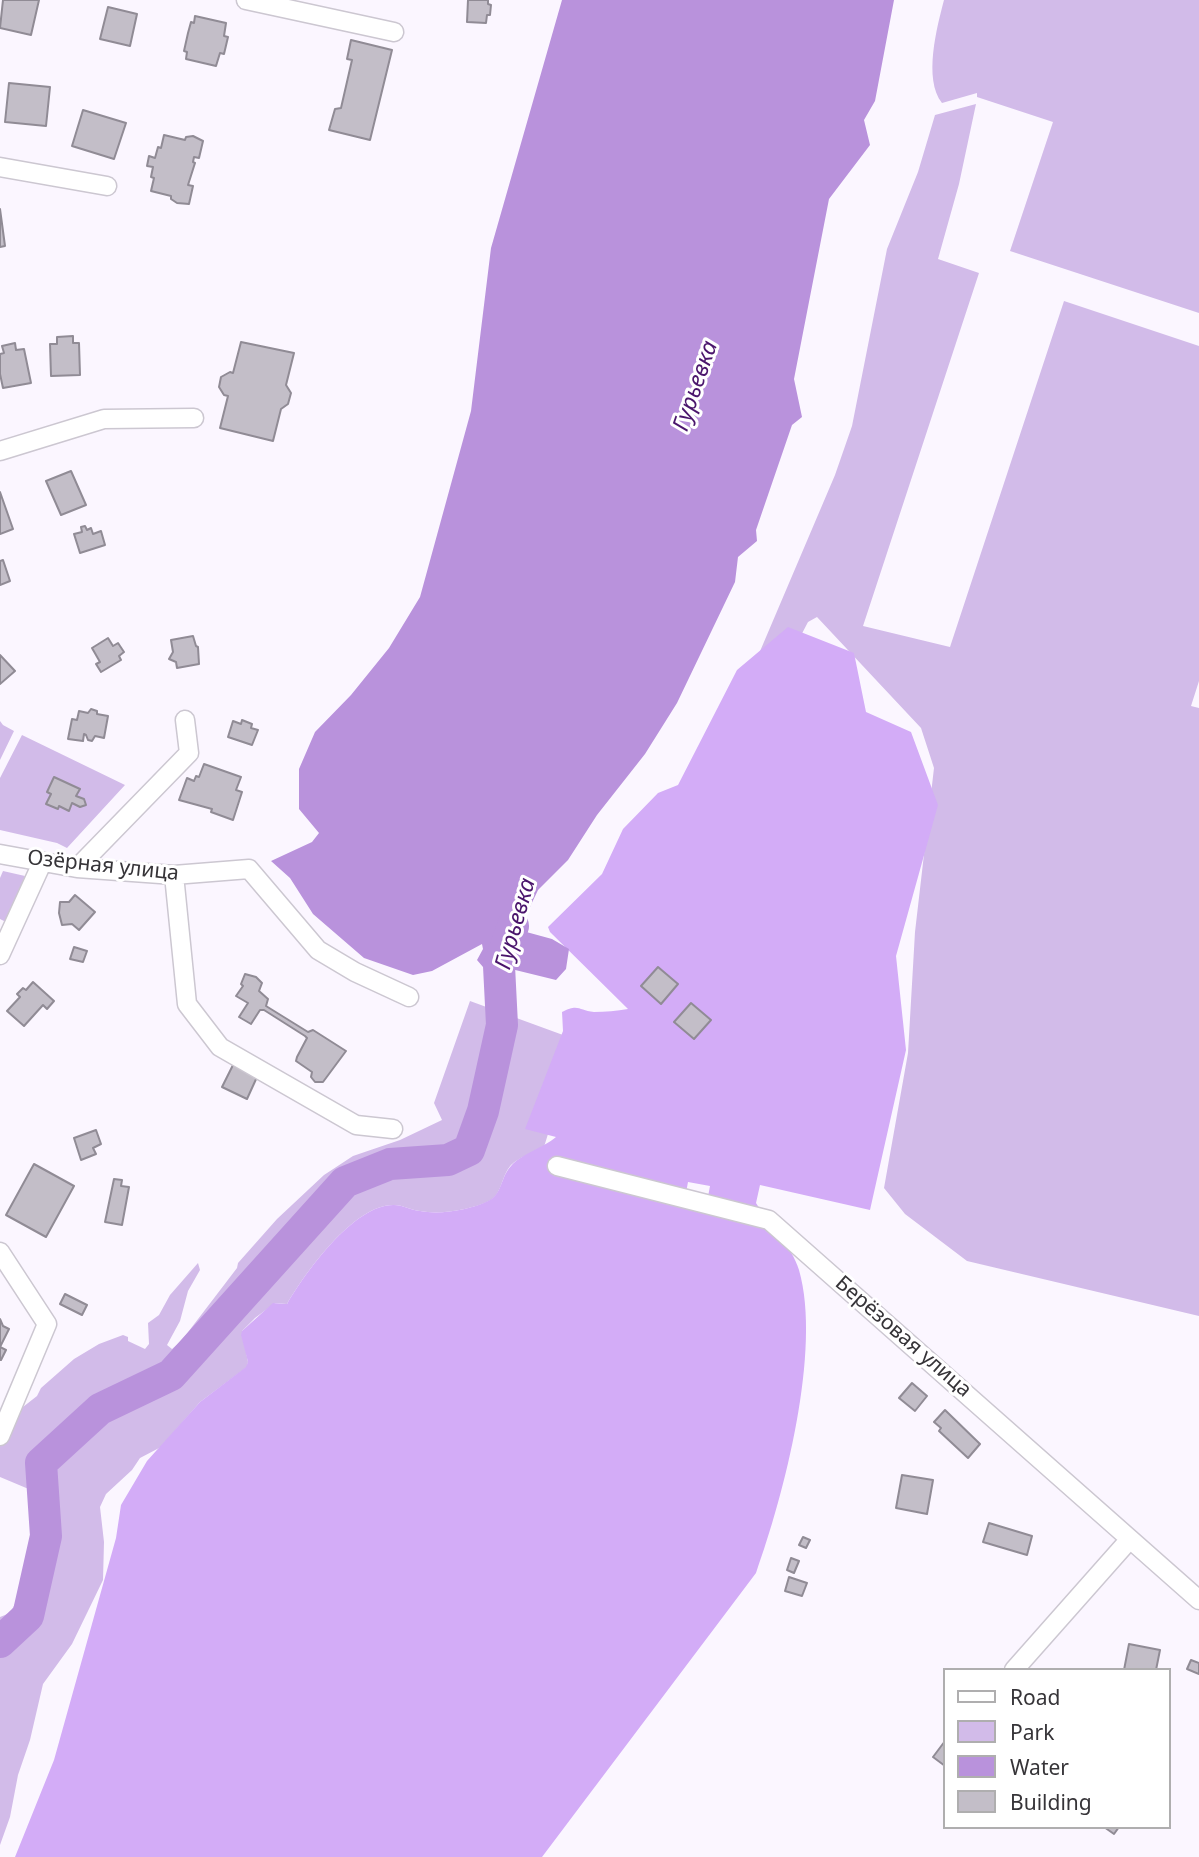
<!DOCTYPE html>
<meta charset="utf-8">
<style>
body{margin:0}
#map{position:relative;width:1199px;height:1857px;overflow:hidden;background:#fbf6ff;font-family:"Noto Sans",sans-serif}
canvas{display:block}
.legend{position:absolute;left:943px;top:1668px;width:228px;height:161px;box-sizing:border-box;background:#fff;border:2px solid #afaeaf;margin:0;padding:9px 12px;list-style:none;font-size:21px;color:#363438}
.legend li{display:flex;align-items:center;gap:14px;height:35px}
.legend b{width:35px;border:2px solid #afaeaf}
</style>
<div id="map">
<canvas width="1199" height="1857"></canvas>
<ul class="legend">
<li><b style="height:9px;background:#fff"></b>Road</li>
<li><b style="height:19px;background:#d2bbe9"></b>Park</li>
<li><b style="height:19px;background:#b992dc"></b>Water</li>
<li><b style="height:19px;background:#c3bec8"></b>Building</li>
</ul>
</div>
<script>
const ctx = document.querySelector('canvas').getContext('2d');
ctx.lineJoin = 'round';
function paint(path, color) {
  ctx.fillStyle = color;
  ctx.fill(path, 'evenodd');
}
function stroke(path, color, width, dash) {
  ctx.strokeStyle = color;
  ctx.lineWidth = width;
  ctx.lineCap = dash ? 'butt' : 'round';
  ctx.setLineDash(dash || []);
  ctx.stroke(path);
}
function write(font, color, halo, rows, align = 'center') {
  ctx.font = font + ' "Noto Sans",sans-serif';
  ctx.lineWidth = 6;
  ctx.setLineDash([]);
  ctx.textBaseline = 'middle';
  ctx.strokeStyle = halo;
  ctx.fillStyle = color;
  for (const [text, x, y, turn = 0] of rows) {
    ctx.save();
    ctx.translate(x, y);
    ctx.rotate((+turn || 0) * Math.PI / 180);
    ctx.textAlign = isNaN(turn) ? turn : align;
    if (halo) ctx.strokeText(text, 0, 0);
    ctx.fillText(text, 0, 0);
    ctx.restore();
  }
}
paint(new Path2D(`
 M944,0h255v313l-189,-62 43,-129 -76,-25v-4l-35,10c-19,-24 -5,-76 2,-103z
 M976,104l-17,80 -21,75 41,14 -116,353 87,21 114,-346 135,45v335l-8,25 8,2v608l-232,-55 -62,-47 -21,-26 24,-135 7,-121 19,-164 -13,-40 -104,-111 -9,5 -190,363 217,-510 17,-49 35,-177 31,-77 17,-57z
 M0,721l3,4 11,6 -14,29z
 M22,735l103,50 -58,63 -10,-5 -57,-13v-52z
 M3,871l22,5 -19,46 -6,-3v-41z
 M470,1001l93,34 -11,86 -8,26c-11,6 -25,10 -33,18 -10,11 -9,30 -22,36 -19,9 -49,14 -69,10 -9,-1 -17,-6 -26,-6 -40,-1 -89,68 -107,99l-12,-1 -20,15 -13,13 6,31 -1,5 -47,35 -39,45 -21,11 -8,12 -26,24 -6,13 4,35 -1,38 -31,64 -29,40 -13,56 -12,35 -8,42 -10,28v-228l10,-4 16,-29 7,-46 -2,-48 -31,-13v-52l37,-29 4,-8 33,-29 25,-15 24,-9 5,2v4l17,8 4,-5 -1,-21 11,-8 11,-20 28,-32 2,7 -12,21 -8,30 -13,24 5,4 10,-9 55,-72 1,-5 39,-44 47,-44 29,-19 47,-16 42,-20 -8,-17z`), '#d2bbe9');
paint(new Path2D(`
 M788,627l66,26 12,59 45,20 27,73 -42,151 10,94 -36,160 -110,-25 -4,18c13,22 36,43 43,67 23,80 -15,225 -43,303l-214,284h-527l39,-97 62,-222 5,-33 26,-44 53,-59 46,-35 2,-5 -7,-27 1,-4 31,-28 14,1c18,-31 67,-100 107,-99 9,0 17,5 26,6 20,4 50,-1 68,-10 14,-6 13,-25 23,-35 10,-12 32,-18 45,-29l-31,-8 38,-98 -1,-19c17,-9 17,-1 32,0 11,0 23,-1 34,-3l-78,-77 -2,-5 54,-53 21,-45 35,-36 20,-8 59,-115zM688,1182l22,4 -3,16 -22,-4z`), '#d3acf7');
paint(new Path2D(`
 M562,0h332l-19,101 -11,19 6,25 -41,54 -35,180 8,38 -10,8 -36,105 1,11 -19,16 -3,25 -58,121 -32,51 -48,61 -29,45 -30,30 -19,40 33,9 17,10 -3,20 -10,11 -57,-14 -16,1 -6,-7 6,-11 -1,-5 -50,27 -19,4 -49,-17 -51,-44 -23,-36 -19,-17 41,-19 7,-9 -20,-24v-40l16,-37 36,-37 38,-47 31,-51 51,-186 20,-163z`), '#b992dc');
stroke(new Path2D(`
 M0,1642l28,-26 18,-80 -5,-73 59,-54 71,-34 174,-193 45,-18 58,-4 21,-10 14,-39 19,-86 -3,-59 14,-40`), '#b992dc', 32);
const building = new Path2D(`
 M3,0h36l-8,35 -31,-7z
 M468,0h20v4l3,1 -1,10h-3l-1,8 -19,-1z
 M108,7l29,7 -7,32 -30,-7z
 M195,16l31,7 -2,13 4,1 -4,17 -4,-1 -4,13 -30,-7 1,-7 -3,-1 4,-18 3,-11 3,1z
 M351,40l41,10 -22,90 -41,-10 6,-21 6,-1 11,-48 -5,-1z
 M9,83l41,4 -4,39 -41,-4z
 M83,110l43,13 -12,36 -42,-13z
 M164,135l21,5 1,-3 7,-1 10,5 -4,17 -5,-1 -1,5 2,1 -7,22 5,1 -4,18 -12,-1 -6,-4v-3l-20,-5 3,-13 -3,-1 2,-10 -6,-1 2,-10 6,2 3,-11 3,1z
 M0,209l5,37 -5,1z
 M73,336v7h6l1,32 -29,1 -1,-32h7v-7z
 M241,342l53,11 -8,32 5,8 -3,11 -7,5 -8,32 -53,-13 8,-32 -4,-1 -5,-8 2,-10 9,-5 3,1z
 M15,343l1,7 8,-1 7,34 -28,5 -3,-14v-20l4,-1 -2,-7z
 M71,471l15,34 -25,10 -15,-34z
 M0,492l13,37 -13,5z
 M85,526l2,4 4,-2 2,6 8,-3 4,14 -25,8 -6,-19 8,-2 -1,-5z
 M3,560l7,21 -10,4v-24z
 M193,636l3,10 2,1 1,17 -22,4 -1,-6 -7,-3 4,-7 -2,-12z
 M108,638l5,8 5,-3 6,9 -5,4 2,4 -20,12 -5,-8 4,-2 -8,-14z
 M0,655l15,16 -15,13z
 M91,709l6,2v3l11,2 -4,22 -9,-2 -3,5 -4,-1 -2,-5 -2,-1 -1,7 -15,-2 4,-20 5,1 2,-9 9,2z
 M242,720l10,4 -1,4 7,2 -6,15 -24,-8 5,-16 8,3z
 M204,764l37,13 -5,13 6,2 -9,28 -22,-8 1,-3 -33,-9 8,-22 7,3 2,-5 3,1z
 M54,777l26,12 -4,7 8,3 2,6 -6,2 -8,-4 -3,8 -10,-5 -1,3 -12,-5 5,-10 -4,-2z
 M75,895l20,17 -16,18 -7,-6 -10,1 -3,-12 1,-11h9z
 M74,947l13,4 -4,11 -13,-3z
 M658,967l20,17 -17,20 -20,-18z
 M245,974l11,3 6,6 -3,8 9,8 -2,7 42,26 5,-2 33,21 -23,31h-8l-4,-5 1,-5 -16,-11 1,-4 10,-19 -2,-2 -41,-26h-4l-9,14 -12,-7 9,-14 -12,-7 7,-10 -2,-2z
 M33,982l21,19 -7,8 -4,-4 -19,21 -17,-15 13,-14 -3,-3 6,-6 3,2z
 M691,1003l20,17 -17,19 -20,-17z
 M233,1065l24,12 -10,22 -25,-12z
 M96,1130l5,14 -8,4 3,6 -15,6 -7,-22z
 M34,1164l40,22 -28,51 -40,-22z
 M114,1179l8,1 -1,6 8,1 -7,38 -17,-3z
 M65,1294l22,11 -5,10 -22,-11z
 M0,1319l3,7 6,3 -9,18 6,3 -5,10h-1z
 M912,1383l15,13 -12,15 -16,-13z
 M945,1410l35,34 -12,14 -29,-27 2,-3 -7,-6z
 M902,1475l31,5 -6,34 -31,-6z
 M989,1523l43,13 -5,19 -44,-13z
 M803,1537l7,3 -4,8 -7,-3z
 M791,1558l8,3 -5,12 -7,-3z
 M789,1577l18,6 -5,13 -17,-5z
 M1129,1644l31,6 -4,20h-32z
 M1191,1660l8,3v11l-12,-5z
 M945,1741v25l-12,-9z
 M1104,1827h15l-5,7z`);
paint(building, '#c3bec8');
stroke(building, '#908b95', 2);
const minor = new Path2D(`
 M246,0l148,32
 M0,167l107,19
 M0,451l104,-32 90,-1
 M0,854l77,14 97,7 75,-6 69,81 37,22 54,25
 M77,868l112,-115 -4,-33
 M174,875l13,129 33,43 136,78 37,4
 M0,955l42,-92
 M557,1166l212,54 430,380
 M0,1252l47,72 -47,112
 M1014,1670l116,-131`);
stroke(minor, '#ccc7d1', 21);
stroke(minor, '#fff', 18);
write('21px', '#363438', '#fff', [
 ["Озёрная улица",103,866,6],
 ["Берёзовая улица",903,1337,41]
]);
write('italic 23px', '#4a156c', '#fff', [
 ["Гурьевка",696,386,-71],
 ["Гурьевка",516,924,-74]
]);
</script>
